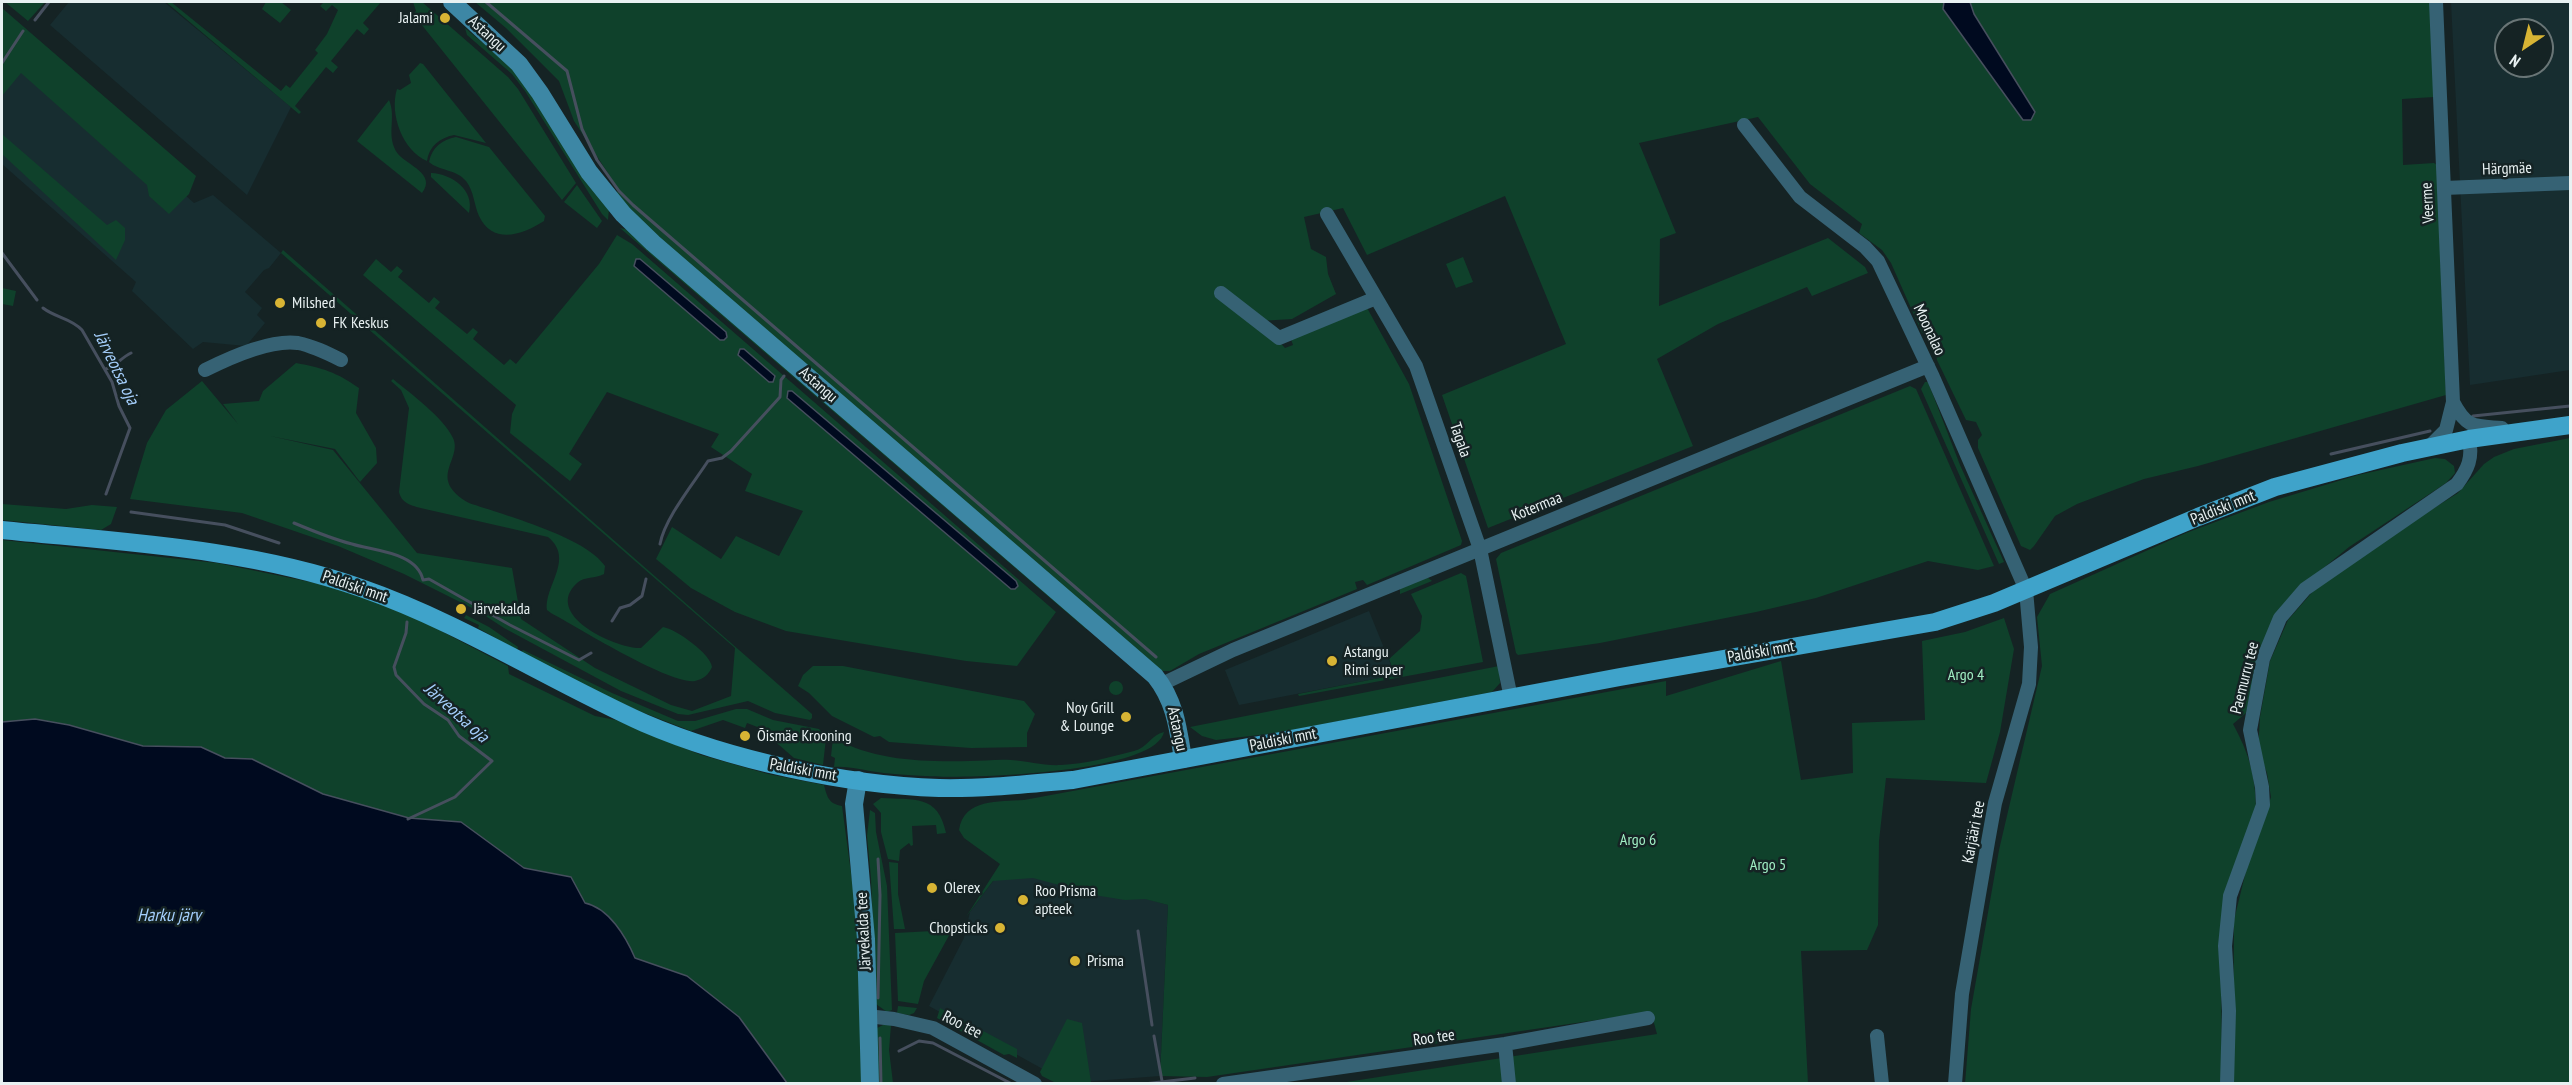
<!DOCTYPE html>
<meta charset="utf-8">
<style>
body{margin:0}
#map{position:relative;width:2572px;height:1085px;overflow:hidden;background:#152324;font-family:"PT Sans Narrow",sans-serif}
canvas{display:block}
.frame{position:absolute;inset:0;border:3px solid #e8f1f2;pointer-events:none}
.north{position:absolute;left:2494px;top:18px;width:60px;height:60px;box-sizing:border-box;background:#152324;border:2px solid #697576;border-radius:50%;rotate:215deg;font-size:16px;font-weight:700;line-height:24px;text-align:center;color:#e8f1f2}
.north::after{content:'';display:block;margin:auto;width:21px;height:27px;background:#d8b434;clip-path:polygon(50% 0,100% 100%,50% 72%,0 100%)}
</style>
<div id="map">
<canvas width="2572" height="1085"></canvas>
<div class="frame"></div>
<div class="north">N</div>
</div>
<script>
const ctx = document.querySelector('canvas').getContext('2d');
ctx.lineJoin = 'round';
function paint(path, color) {
  ctx.fillStyle = color;
  ctx.fill(path, 'evenodd');
}
function stroke(path, color, width, dash) {
  ctx.strokeStyle = color;
  ctx.lineWidth = width;
  ctx.lineCap = dash ? 'butt' : 'round';
  ctx.setLineDash(dash || []);
  ctx.stroke(path);
}
function write(font, color, halo, rows, align = 'center') {
  ctx.font = font + ' "PT Sans Narrow",sans-serif';
  ctx.lineWidth = 5;
  ctx.setLineDash([]);
  ctx.textBaseline = 'middle';
  ctx.strokeStyle = halo;
  ctx.fillStyle = color;
  for (const [text, x, y, turn = 0] of rows) {
    ctx.save();
    ctx.translate(x, y);
    ctx.rotate((+turn || 0) * Math.PI / 180);
    ctx.textAlign = isNaN(turn) ? turn : align;
    if (halo) ctx.strokeText(text, 0, 0);
    ctx.fillText(text, 0, 0);
    ctx.restore();
  }
}
paint(new Path2D(`
 M69,2h95l127,105 -44,88 -197,-170z
 M2451,2h119v368l-100,15zM2506,30h36v36h-36z
 M2,25l25,30 167,148 19,-8 68,58 -12,15 -5,2 -19,22 17,16 -5,7 8,8 -19,23 -43,-4 -10,7 -61,-58 4,-9 -134,-118z
 M1369,611l26,64 -156,30 -14,-35z
 M1009,860l159,45 -8,171 -92,7 -139,-77 35,-68 6,-26z`), '#172d30');
paint(new Path2D(`
 M5,2h40l-17,19z
 M166,2h5l110,89 5,-6 4,3 28,-35 -3,-3 12,-16 11,-24 -6,-5 -6,6 -6,-5 4,-4h57l-18,21 6,6 -5,6 -7,-6 -26,32 7,6 -5,6 -7,-6 -31,39 6,6 -2,2z
 M266,2h15l10,8 -11,13 -18,-14z
 M413,2h9l86,75 10,12 58,94 -14,17 -149,-186 3,-3z
 M475,2h1469l-1,7 80,110 12,-7 -61,-98 -4,-12h460l4,95 -32,2 1,66 31,-2 3,2 9,230 -248,71 -54,13 -30,11 -37,14 -22,12 -21,30 -4,4 -9,-4 -43,-98v-8l4,-5 -6,-13 -10,-2 -29,-60 -1,-6 7,-8 -7,-13 -6,3 -8,-3 -31,-70 -9,-13 -23,-17 3,-9 -52,-40 -52,-67 -119,26 37,90 -16,6 -1,67 169,-68 37,29 3,6 -56,23 -5,-9 -89,37 -61,35 36,87 -205,82 -46,-133 124,-51 -61,-148 -138,59 -24,-47 -39,9 7,32 15,8 2,17 8,20 -44,25 -32,2 25,27 8,-3 -3,-9 76,-30 43,78 53,157 -1,4 -94,40 -4,-5 -8,2 2,7 -158,65 -29,17h-8l-507,-435 -40,-42 4,-4 -45,-69 -15,-40 -53,-53z
 M2,8l194,168 -7,18 -20,20 -20,-18 -2,-11 -126,-112 -19,23z
 M465,28l48,40 96,141 -1,11 -6,-6 -77,-123 -13,-17 -45,-39z
 M420,63l3,1 63,79 -32,-8c-14,3 -25,11 -27,26 -24,-10 -38,-47 -30,-72l3,1 11,-7 -2,-8z
 M389,100c8,18 -4,36 9,54 9,11 39,20 24,39l-65,-52z
 M2,134l105,91 9,-5 9,8v12l-9,20 -114,-106z
 M456,137l33,10 56,69 -1,5c-20,13 -51,25 -65,-5 -5,-11 -5,-25 -13,-35 -10,-12 -27,-10 -37,-19 3,-15 13,-22 27,-25z
 M431,173c21,1 44,17 38,40l-38,-36z
 M577,185l25,36 -5,7 -33,-26z
 M620,228l10,2 460,397 -4,2z
 M617,235l15,9 424,368 -39,54 -51,-5 -180,-30 -51,-19 -44,-24 -35,-29 16,-32 49,32 15,-23 43,20 24,-45 -58,-20 7,-17 -41,-27 8,-13 -112,-42 -38,62 13,10 -12,17 -60,-48 2,-19 4,-9 -153,-130 13,-16 15,13 6,-6 6,5 -5,6 31,26 5,-6 6,5 -5,6 32,26 6,-6 5,4 -5,7 31,26 6,-6 6,5 83,-100z
 M283,250l529,464v4l-2,2 -35,-7 -27,-12 -60,14 -10,-1 -57,-23 -117,-63 -26,-17 -74,-37 -66,-28 -96,-33 -112,-14 17,-56 19,-33 36,-29 36,43 -15,-20 36,-3 4,-10 33,-28c27,5 40,9 63,25l-3,25 20,35 1,15 -17,19 -25,-33 -65,-13 63,14 84,103 95,15 9,51 74,49 76,37 21,6 39,-15 4,-48 -454,-395z
 M1463,257l10,25 -17,6 -10,-24z
 M2,288l14,3 -3,15 -11,-2z
 M393,379c18,15 50,38 60,59 10,22 -27,40 16,65 35,12 117,34 136,63l-1,8c-9,5 -19,2 -27,9 -35,32 39,66 64,65l22,-21c13,2 48,27 49,40 -3,7 -8,12 -17,14 -25,4 -118,-54 -144,-68l-4,-3c-3,-24 28,-51 1,-73l-123,-28c-11,-3 -23,-4 -26,-17l10,-84 -8,-18 -10,-9z
 M1925,382h3l32,83 44,97 -5,2 -78,-175z
 M1910,386l6,3 78,177 -16,4 -50,-9 -112,37 -60,14 -156,31 -82,12 -2,-2 -20,-94 5,-6z
 M2570,438v645l-337,1 1,-164 14,-57 23,-66 -4,-24 -9,-23 2,-33 10,-56 18,-41 27,-31 79,-56 64,-40 26,-29 10,-7 20,-8z
 M2435,458l10,1 9,7 1,7 -9,10 -97,64 -50,41 -43,76 -10,49 -13,11c16,30 22,49 23,84l-35,159 1,116 -257,1 6,-75 28,-159 43,-184 -5,-49 13,-23 136,-61 83,-31 89,-27z
 M2,504l64,5 26,-4 25,2 -6,17 -10,6 -99,-10z
 M2,540l215,23 108,22 51,17 42,17 90,47 1,8 86,42 21,4 85,35 67,19 56,11c3,12 5,19 18,21l18,134 2,143h-132l-728,-302z
 M1461,573l5,3 17,86 -184,34 -1,-2 97,-19 -6,-16 31,-28 2,-15 -11,-22z
 M1427,577l5,4 -32,13v-7z
 M466,615l23,12 29,20 -1,3 -39,-22 1,-3 -15,-7z
 M2004,618l10,31 -14,83 -14,51 -100,-5 -7,63 -1,84 -11,25 -66,1 7,132h-468l317,-49 -6,-22 -444,65 -47,-1 8,-171 -23,-6 -20,1 -25,-4 -67,-18 -40,3 -27,36 34,-53 -36,-26 -5,-8c5,-32 40,-28 65,-30l642,-119v15l115,-35 20,119 52,-7 -1,-50 73,-3 -3,-79 43,-9z
 M523,650l89,43 66,28h17l41,-12h11l26,11 46,9 7,9 -3,27 -29,-7 -23,-20 2,-5 -26,-10 -2,5 -22,-8 -32,11 -52,-20 -57,-26 -61,-33z
 M813,666h30l181,35 11,13 -8,19v14l-56,1 -82,-6 -9,-6 -6,1 -42,-21 -23,-23 -11,-7 5,-11z
 M1499,666l1,17 -8,9 -216,41 -60,7 -14,-4 -12,-9z
 M1109 688a7 7 0 1 1 14 0a7 7 0 1 1-14 0Z
 M1164,732c-9,42 -201,47 -239,44 -18,-1 -37,-2 -55,-5 -12,-2 -23,-5 -36,-4l1,-9 -4,-2 2,-18h2c38,23 91,24 135,23 13,0 27,-2 41,-1 17,1 33,6 50,5 24,-1 50,-8 73,-14 13,-3 17,-16 30,-19z
 M881,798c33,2 57,-4 65,35l-9,1 -1,-9 -24,1 1,19 -2,1 -2,-3 -9,7 -1,11 -11,-2 -7,-27v-19l-8,-9z
 M870,810l5,3 1,19 11,54 5,124 -5,2 -11,-8 -5,-126 -4,-42z
 M889,862l9,1v31l7,35h-11z
 M952,930l-28,51 -6,23 -20,-3 -3,-68z
 M898,1006l19,2 -3,5 -5,2 -12,-2z
 M940,1008l77,41v9l-8,-4 -5,1 -67,-37z
 M1067,1019l15,4 9,59 -35,1 -14,-7 -2,-4z
 M883,1025h8l-2,25 4,33h-18l2,-55z`), '#0f412b');
const water = new Path2D(`
 M1944,2h26l4,12 61,98 -4,8h-8l-80,-111z
 M636,259h4l86,73 1,5 -3,3h-4l-86,-74z
 M740,349h4l31,27 -2,6h-4l-31,-27z
 M788,391h4l224,190 2,5 -3,3h-4l-224,-191z
 M35,719l34,6 74,21 58,1 24,11 27,1 71,35 86,24 52,4 63,46 47,9 14,26c24,5 41,34 50,55l52,18 52,41 48,66h-785v-361z`);
paint(water, '#000a1f');
stroke(water, '#464f5e', 1.5);
stroke(new Path2D(`
 M486,2l81,69 15,58 15,31 22,31 14,14 523,452
 M35,20l14,-18
 M2,63l21,-32
 M2,253l35,47
 M43,308c13,10 28,10 39,22l30,52 7,24 11,22 -24,66
 M106,369c11,-4 15,-11 25,-16
 M2473,416l97,-10
 M2331,454l99,-23
 M131,512l94,13 54,18
 M294,523c19,8 38,16 58,21 22,7 65,8 71,36l6,-1 81,46 69,35 12,-7
 M660,544c5,-26 33,-60 48,-83l14,-3 9,-7 49,-54 1,-17 3,-4
 M612,621l8,-13 10,-3 12,-9 4,-17
 M407,622l-1,11 -12,34 2,8 28,29 24,16 11,16 33,25 -37,36 -47,22
 M878,859l2,36 -2,103
 M1138,931l14,94
 M1154,1036l8,45
 M880,1038l1,46
 M899,1051l20,-10 14,2 79,41
 M1144,1084l51,-6`), '#464f5e', 3);
stroke(new Path2D(`
 M1744,125l56,72 65,50 13,14 55,116 93,213 5,57 -2,37 -34,119 -7,39 -26,152 -7,90
 M2444,188l126,-5
 M1327,214l89,152 64,183 31,149
 M1221,293l58,45 97,-40
 M205,370c24,-12 66,-31 93,-27 15,3 29,10 43,17
 M2453,402c14,27 22,24 49,26
 M2429,447l17,-17 7,-28 -17,-400
 M1162,684l71,-34 695,-284
 M867,1016l27,3 39,9 102,56
 M1877,1036l5,48
 M1505,1044l4,40
 M1223,1084l282,-40 143,-26
 M2227,1084l2,-73 -4,-65 5,-50 33,-91 -1,-18 -12,-57 13,-71 17,-41 25,-29 152,-105c11,-15 16,-26 12,-45`), '#366274', 14);
stroke(new Path2D(`
 M452,2l67,62 21,29 49,79 34,42 30,29 502,433c20,25 23,52 28,83
 M858,780l-4,24 12,135 4,145`), '#3d87a5', 18);
stroke(new Path2D(`
 M2,530c118,12 246,18 359,58 98,34 188,92 283,135 86,37 201,62 295,65 44,1 89,-4 134,-8l547,-103 315,-55 59,-19 204,-86 77,-30 127,-34 67,-14 101,-14`), '#3fa3ca', 18);
for (const [x, y, r, color] of [
 [445,18,6,"#d8b434"],
 [280,303,6,"#d8b434"],
 [321,323,6,"#d8b434"],
 [461,609,6,"#d8b434"],
 [1332,661,6,"#d8b434"],
 [1126,717,6,"#d8b434"],
 [745,736,6,"#d8b434"],
 [932,888,6,"#d8b434"],
 [1023,900,6,"#d8b434"],
 [1000,928,6,"#d8b434"],
 [1075,961,6,"#d8b434"]
]) {
  const dot = new Path2D();
  dot.arc(x, y, r, 0, 2 * Math.PI);
  ctx.fillStyle = color;
  ctx.fill(dot);
  stroke(dot, '#152324', 2);
}
write('16px', '#e8f1f2', '#152324', [
 ["Jalami",433,18,"right"],
 ["Milshed",292,303],
 ["FK Keskus",333,323],
 ["Järvekalda",473,609],
 ["Astangu",1344,652],
 ["Rimi super",1344,670],
 ["Noy Grill",1114,708,"right"],
 ["& Lounge",1114,726,"right"],
 ["Õismäe Krooning",757,736],
 ["Olerex",944,888],
 ["Roo Prisma",1035,891],
 ["apteek",1035,909],
 ["Chopsticks",988,928,"right"],
 ["Prisma",1087,961]
], 'left');
write('16px', '#e8f1f2', '#152324', [
 ["Astangu",487,34,43],
 ["Härgmäe",2507,169,-2],
 ["Veerme",2428,203,-93],
 ["Moonalao",1929,330,65],
 ["Astangu",818,385,41],
 ["Tagala",1460,440,71],
 ["Kotermaa",1537,507,-22],
 ["Paldiski mnt",2223,508,-22],
 ["Paldiski mnt",355,587,19],
 ["Paldiski mnt",1761,652,-10],
 ["Paemurru tee",2245,678,-76],
 ["Astangu",1177,729,78],
 ["Paldiski mnt",1283,740,-11],
 ["Paldiski mnt",803,770,10],
 ["Karjääri tee",1974,832,-79],
 ["Järvekalda tee",864,931,-93],
 ["Roo tee",962,1025,27],
 ["Roo tee",1434,1038,-8]
]);
write('16px', '#a0eec4', '#152324', [
 ["Argo 4",1966,675],
 ["Argo 6",1638,840],
 ["Argo 5",1768,865]
]);
write('italic 18px', '#a4cefb', '#152324', [
 ["Järveotsa oja",116,368,64],
 ["Järveotsa oja",456,713,42],
 ["Harku järv",169,916]
]);
</script>
